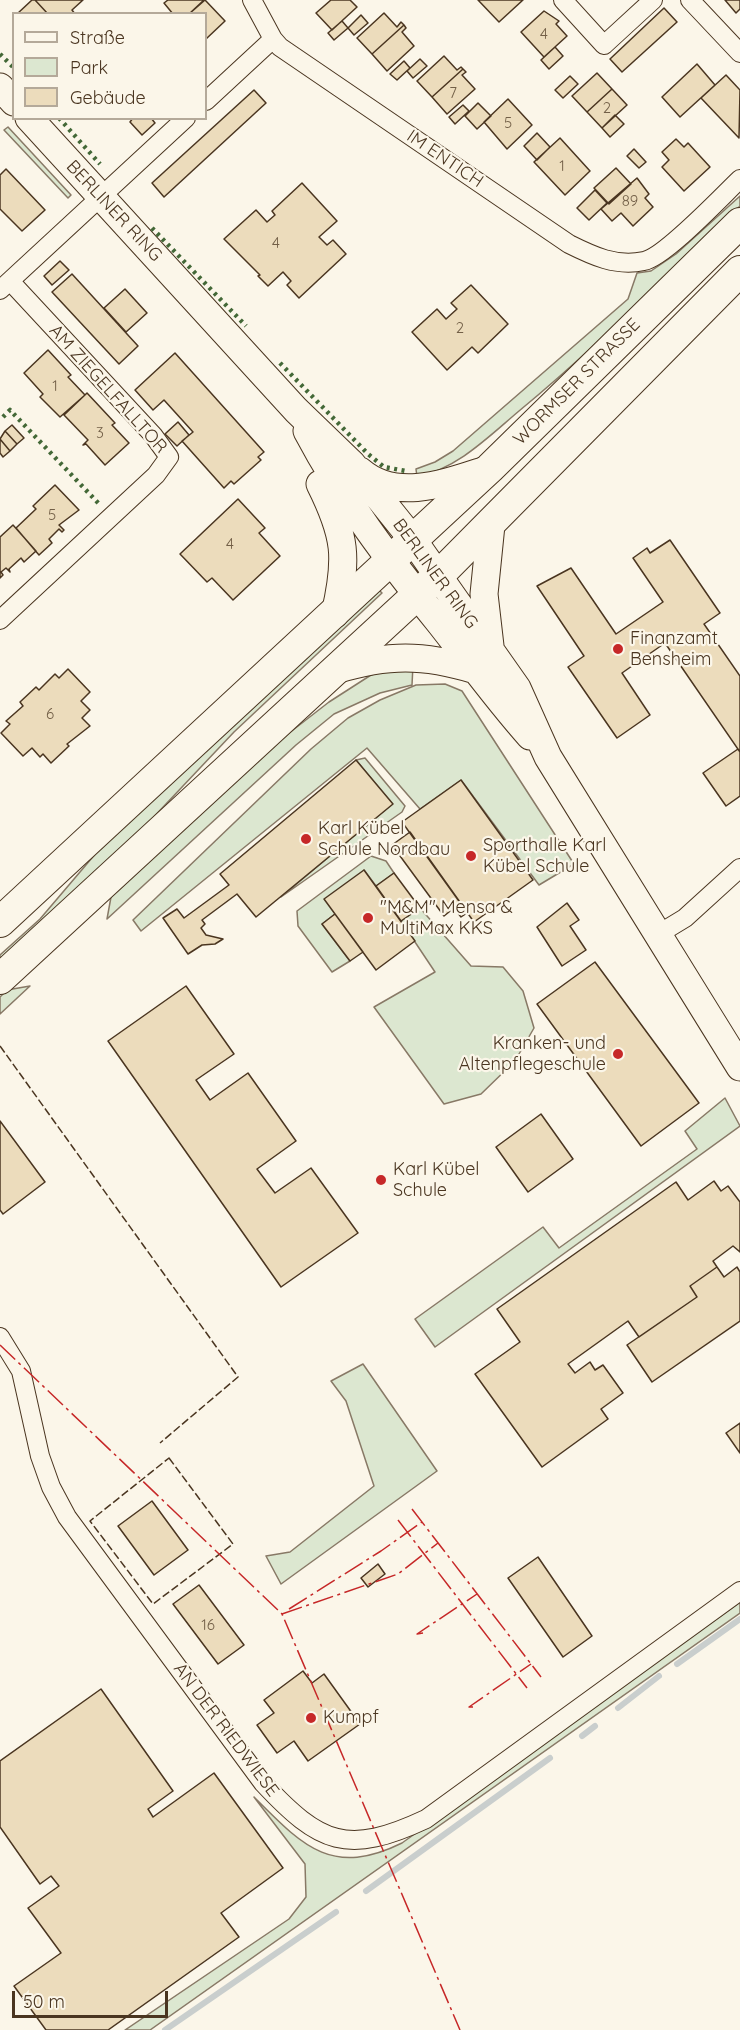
<!DOCTYPE html>
<meta charset="utf-8">
<style>
body{margin:0}
#map{position:relative;width:740px;height:2030px;overflow:hidden;background:#fbf6e9;font-family:Quicksand,sans-serif}
canvas{display:block}
.legend{position:absolute;left:12px;top:12px;width:195px;height:108px;box-sizing:border-box;background:#fbf6e9;border:2px solid #b4a999;margin:0;padding:8px 10px;list-style:none;font-size:18px;color:#4a3520}
.legend li{display:flex;align-items:center;gap:12px;height:30px}
.legend b{width:30px;border:2px solid #b4a999}
.scale{position:absolute;left:12px;top:1991px;width:156px;height:27px;box-sizing:border-box;border:3px solid #4a3520;border-top:0;padding-left:8px;font-size:18px;line-height:21px;white-space:nowrap;color:#4a3520;-webkit-text-stroke:4px #fbf6e9;paint-order:stroke}
</style>
<div id="map">
<canvas width="740" height="2030"></canvas>
<ul class="legend">
<li><b style="height:8px;background:#fbf6e9"></b>Straße</li>
<li><b style="height:16px;background:#dce7d0"></b>Park</li>
<li><b style="height:16px;background:#ecdcbc"></b>Gebäude</li>
</ul>
<div class="scale">50 m</div>
</div>
<script>
const ctx = document.querySelector('canvas').getContext('2d');
ctx.lineJoin = 'round';
function paint(path, color) {
  ctx.fillStyle = color;
  ctx.fill(path, 'evenodd');
}
function stroke(path, color, width, dash) {
  ctx.strokeStyle = color;
  ctx.lineWidth = width;
  ctx.lineCap = dash ? 'butt' : 'round';
  ctx.setLineDash(dash || []);
  ctx.stroke(path);
}
function write(font, color, halo, rows, align = 'center') {
  ctx.font = font + ' Quicksand,sans-serif';
  ctx.lineWidth = 4.5;
  ctx.setLineDash([]);
  ctx.textBaseline = 'middle';
  ctx.strokeStyle = halo;
  ctx.fillStyle = color;
  for (const [text, x, y, turn = 0] of rows) {
    ctx.save();
    ctx.translate(x, y);
    ctx.rotate((+turn || 0) * Math.PI / 180);
    ctx.textAlign = isNaN(turn) ? turn : align;
    if (halo) ctx.strokeText(text, 0, 0);
    ctx.fillText(text, 0, 0);
    ctx.restore();
  }
}
const green = new Path2D(`
 M8,127l63,68 -3,3 -64,-68z
 M740,196v10c-73,69 -143,141 -221,205 -32,27 -61,57 -102,66l-1,-8 19,-7 18,-11 175,-152 9,-26 14,-2 25,-17z
 M379,590l3,3 -148,139 -103,109 -131,121v-7l40,-36 57,-67z
 M413,665l-1,20 -32,8 -46,21 -38,31 -189,174 4,-22 155,-146 63,-49 42,-27 28,-9z
 M445,684l17,7 112,173 -35,21 -78,-105 -41,29 -53,-61 -226,183 -8,-11 178,-171 37,-31 32,-18 36,-15z
 M365,758l40,48 -3,6 -121,85 111,-93 -36,-44z
 M371,856l15,5 8,12 -18,13 -12,-16 -29,44 -13,10 28,37 -18,11 -34,-46 -1,-15z
 M420,908l51,58 32,1 20,24 11,37 -19,33 -34,33 -37,10 -70,-97 61,-35 -34,-51z
 M30,986l-30,28v-17l7,-7z
 M725,1098l15,28 -305,221 -20,-28 128,-92 16,21 138,-99 -12,-18z
 M363,1364l74,107 -156,113 -15,-28 24,-4 84,-66 -28,-85 -15,-20z
 M740,1602v11l-590,417h-25l164,-111 17,-22 -1,-33 -51,-67c48,48 77,81 148,46z`);
paint(green, '#dce7d0');
stroke(green, '#887966', 1.5);
stroke(new Path2D(`
 M677,1664l63,-45
 M618,1708l41,-32
 M582,1736l13,-10
 M366,1891l184,-133
 M165,2030l171,-118`), '#c9cecd', 6);
const building = new Path2D(`
 M32,0h3l13,14h-31z
 M35,0h48l-11,10 3,4h-27z
 M168,0h36l-15,14h-16l-9,-11z
 M205,0l20,21 -19,18v-25h-17z
 M331,0h19l7,7 -25,23 -16,-17z
 M478,0h45l-24,22z
 M725,0h15v9l-4,4z
 M664,8l13,14 -55,50 -12,-13z
 M544,11l15,10 -3,3 11,12 -23,21 -23,-25z
 M384,13l13,14 4,-5 3,3 -32,29 -15,-16z
 M361,15l7,8 -14,12 -6,-7z
 M342,21l6,7 -14,12 -6,-7z
 M404,25l2,3 -4,4 12,14 -27,25 -15,-17z
 M555,47l8,9 -14,13 -8,-9z
 M444,56l13,14 4,-3 2,2 -31,28 -15,-16z
 M420,59l7,7 -14,12 -6,-7z
 M404,61l6,7 -13,12 -7,-6z
 M697,64l18,21 -35,32 -18,-20z
 M463,69l3,3 -4,3 13,14 -28,25 -15,-17z
 M597,73l15,16 -25,23 -15,-16z
 M726,75l14,15 -1,48 -38,-40z
 M570,76l8,8 -15,14 -8,-8z
 M612,89l15,16 -25,23 -15,-16z
 M254,90l12,13 -102,94 -12,-14z
 M508,99l24,26 -25,24 -23,-27z
 M478,103l13,13 -14,13 -12,-13z
 M463,105l6,6 -14,13 -6,-7z
 M615,115l9,9 -14,13 -8,-9z
 M133,118h18l4,5 -13,12 -12,-13z
 M537,133l13,14 -13,13 -13,-14z
 M560,138l30,33 -25,24 -31,-33z
 M676,139l8,8 4,-4 22,24 -26,24 -22,-24 7,-7 -7,-8z
 M634,149l12,13 -7,6 -12,-12z
 M616,168l15,16 -22,20 -15,-16z
 M6,169l39,41 -23,21 -22,-22v-34z
 M637,178l12,16 -4,4 8,9 -20,19 -12,-13 -9,8 -11,-12z
 M302,183l35,38 -18,16 8,8 6,-5 13,14 -47,44 -12,-13 4,-4 -8,-9 -15,14 -10,-10 2,-1 -36,-36 32,-29 11,12 8,-7 -3,-4z
 M595,190l12,13 -18,17 -12,-12z
 M60,261l9,9 -17,15 -8,-9z
 M72,274l66,72 -19,18 -67,-72z
 M471,285l37,39 -30,29 -6,-6 -25,23 -35,-38 25,-23 9,10 11,-10 -6,-6z
 M125,289l22,24 -21,19 -22,-24z
 M48,350l23,25 -3,2 17,18 -25,22 -20,-20 3,-3 -19,-21z
 M175,353l89,99 -6,5 3,3 -27,24 -3,-3 -7,7 -42,-47 11,-9 -29,-32 -11,10 -18,-20z
 M87,393l28,30 -3,2 17,18 -24,22 -19,-21 -3,1 5,-5 -24,-25z
 M178,422l11,13 -12,11 -12,-12z
 M12,425l12,13 -7,6 -12,-13z
 M5,431l12,13 -7,7 -10,-12z
 M0,439l10,12 -7,6 -3,-4z
 M55,485l24,25 -20,15 5,5 -2,2 -3,-3 -10,10 3,4 -13,12 -23,-27 20,-19 -3,-3z
 M238,499l27,29 -6,5 21,23 -47,44 -21,-22 -5,4 -27,-28z
 M13,525l23,26 -12,11 -3,-4 -12,11 1,3 -4,-4 -5,4 2,3 -3,3v-41z
 M670,540l50,73 -16,11 36,52v76l-75,-109 -43,30 28,42 -33,23 -49,-71 16,-11 -47,-70 34,-18 45,66 47,-32 -30,-44 14,-10 3,5z
 M68,669l22,23 -9,9 9,9 -8,8 8,8 -23,18 2,2 -18,17 -8,-9 -3,3 -8,-9 -9,8 -22,-23 9,-9 -4,-3 17,-15 -3,-4 16,-15 3,3 16,-16 4,4z
 M738,749l2,3v44l-14,10 -23,-33z
 M356,760l37,44 -137,113 -19,-23 -35,26 3,4 -4,4 5,7 17,4 -8,5 -13,1 -14,9 -25,-36 14,-9 7,9 45,-33 -9,-11z
 M461,780l72,100 -59,42 -72,-100z
 M410,832l57,80 -3,3 -3,2 -7,-9 -10,8 -52,-71z
 M364,870l51,71 -39,29 -52,-71z
 M394,873l26,35 -19,13 -25,-35z
 M567,903l12,17 -9,6 16,24 -24,16 -25,-39z
 M335,914l28,38 -13,9 -28,-37z
 M595,962l104,141 -58,43 -104,-142z
 M186,986l48,68 -38,26 14,20 38,-27 48,68 -39,28 18,24 36,-25 47,65 -77,54 -173,-246z
 M541,1114l32,45 -45,33 -32,-45z
 M0,1121l45,61 -42,32 -3,-4z
 M714,1181l7,10 7,-5 12,16v50l-7,-6 -20,15 4,6 -27,19 7,11 -58,40 -11,-16 -60,43 7,9 15,-11 5,8 8,-5 20,28 -22,16 7,10 -66,48 -67,-93 45,-32 -23,-33 179,-127 12,18z
 M717,1267l7,10 13,-10 3,5v49l-88,61 -25,-37 70,-48 -7,-11z
 M740,1423v30l-14,-20z
 M152,1501l36,49 -34,25 -36,-49z
 M538,1557l54,79 -29,21 -55,-79z
 M378,1564l7,10 -17,13 -7,-9z
 M199,1585l45,60 -26,19 -45,-60z
 M303,1671l9,12 12,-9 36,50 -52,37 -14,-20 -17,12 -20,-28 17,-12 -10,-13z
 M101,1689l72,102 -25,18 5,8 61,-44 69,95 -62,45 18,24 -131,93h-62l-32,-44 47,-33 -33,-45 31,-22 -8,-10 -11,8 -40,-57v-66z`);
paint(building, '#ecdcbc');
stroke(building, '#4a3520', 1.5);
const street = new Path2D(`
 M252,0l21,39
 M563,0l41,45 49,-45
 M690,0l50,53
 M206,101l67,-62 7,8 289,197c24,12 47,23 75,17 21,-4 78,-65 96,-82
 M0,290l186,-172
 M0,620l156,-145 13,-18 -16,-22 -143,-154
 M657,935l28,-17 55,-50
 M0,1337l21,34 19,85 11,31 16,30 196,266c57,61 84,73 163,36l314,-228`);
const secondary = new Path2D(`
 M0,87l14,15
 M29,118l267,292 56,54 61,76 104,148 31,69 192,310
 M307,431c37,70 82,129 132,191 30,38 58,77 91,114
 M360,471c37,32 88,11 129,-2
 M320,484c26,52 28,74 15,130
 M490,646l-6,-52 7,-69
 M335,670c53,-16 88,-16 141,0`);
const primary = new Path2D(`
 M0,922l490,-454 250,-245
 M0,979l445,-410 295,-298`);
stroke(street, '#4a3520', 20);
stroke(secondary, '#4a3520', 29);
stroke(primary, '#4a3520', 32);
stroke(street, '#fbf6e9', 18);
stroke(secondary, '#fbf6e9', 27);
stroke(primary, '#fbf6e9', 30);
stroke(new Path2D(`
 M0,54l14,14
 M59,118l41,46
 M152,228l94,98
 M280,363l88,91 16,13 22,4
 M3,417l7,-7 91,96`), '#436837', 4.5, [3, 4.5]);
stroke(new Path2D(`
 M0,1046l238,331 -78,66
 M169,1458l64,86 -80,60 -63,-83z`), '#4a3520', 1.5, [8, 3]);
stroke(new Path2D(`
 M0,1345l282,269 178,416
 M412,1509l129,168
 M398,1520l129,168
 M289,1609l92,-58 41,-29
 M282,1614l116,-40 40,-31
 M423,1633l-6,1 60,-40
 M473,1707h-4l62,-43`), '#c62828', 1.5, [21, 4.5, 3, 4.5]);
for (const [x, y, r, color] of [
 [618,649,6,"#c62828"],
 [306,839,6,"#c62828"],
 [471,856,6,"#c62828"],
 [368,918,6,"#c62828"],
 [618,1054,6,"#c62828"],
 [381,1180,6,"#c62828"],
 [311,1718,6,"#c62828"]
]) {
  const dot = new Path2D();
  dot.arc(x, y, r, 0, 2 * Math.PI);
  ctx.fillStyle = color;
  ctx.fill(dot);
  stroke(dot, '#fbf6e9', 2);
}
write('15px', '#725f47', null, [
 ["4",544,34],
 ["7",453,93],
 ["2",607,108],
 ["5",508,123],
 ["1",562,166],
 ["89",630,201],
 ["4",276,243],
 ["2",460,328],
 ["1",55,386],
 ["3",100,433],
 ["5",52,515],
 ["4",230,544],
 ["6",50,714],
 ["16",208,1625]
]);
write('18px', '#4a3520', '#fbf6e9', [
 ["IM ENTICH",445,159,34],
 ["BERLINER RING",114,211,47],
 ["WORMSER STRASSE",577,382,-45],
 ["AM ZIEGELFALLTOR",108,389,48],
 ["BERLINER RING",435,574,54],
 ["AN DER RIEDWIESE",226,1730,53]
]);
write('18px', '#4a3520', '#fbf6e9', [
 ["Finanzamt",630,639],
 ["Bensheim",630,660],
 ["Karl Kübel",318,829],
 ["Schule Nordbau",318,850],
 ["Sporthalle Karl",483,846],
 ["Kübel Schule",483,867],
 ["\"M&M\" Mensa &",380,908],
 ["MultiMax KKS",380,929],
 ["Kranken- und",606,1044,"right"],
 ["Altenpflegeschule",606,1065,"right"],
 ["Karl Kübel",393,1170],
 ["Schule",393,1191],
 ["Kumpf",323,1718]
], 'left');
</script>
